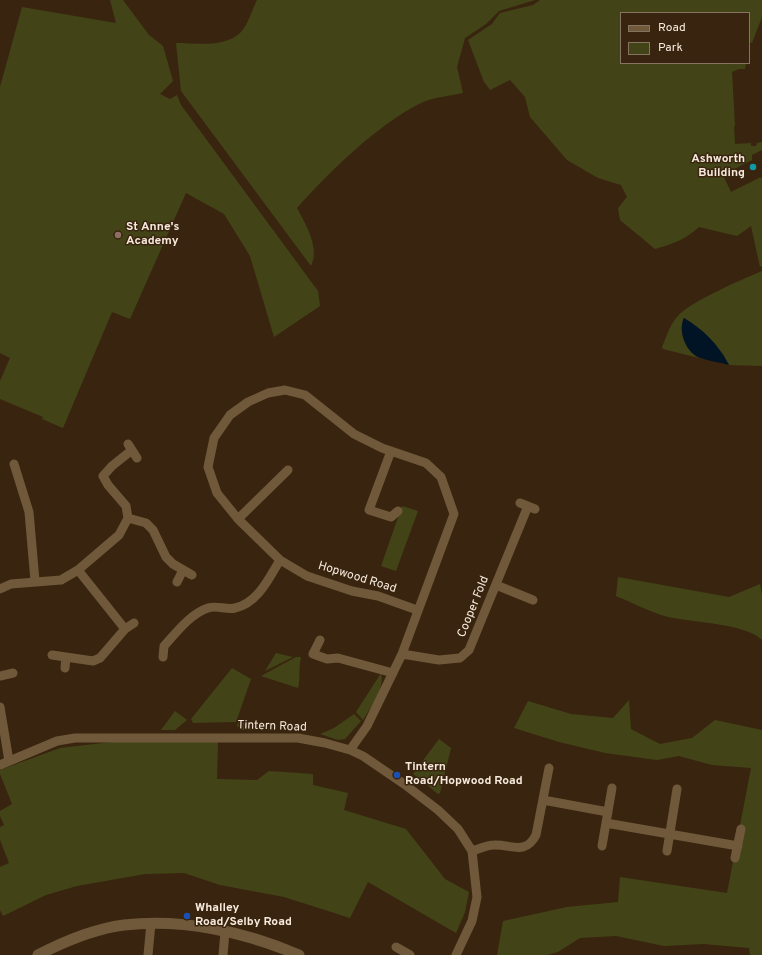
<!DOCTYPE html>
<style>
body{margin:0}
#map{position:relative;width:762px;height:955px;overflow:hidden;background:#39250f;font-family:Overpass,sans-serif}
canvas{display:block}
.legend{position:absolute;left:620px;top:12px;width:130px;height:52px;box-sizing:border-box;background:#39250f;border:1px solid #857461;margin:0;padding:5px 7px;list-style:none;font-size:12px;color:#f7eadd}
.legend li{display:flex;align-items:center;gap:8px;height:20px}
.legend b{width:20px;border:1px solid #857461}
</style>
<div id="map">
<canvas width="762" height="955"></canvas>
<ul class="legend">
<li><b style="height:5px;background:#70593b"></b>Road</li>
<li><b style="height:11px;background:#424417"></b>Park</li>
</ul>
</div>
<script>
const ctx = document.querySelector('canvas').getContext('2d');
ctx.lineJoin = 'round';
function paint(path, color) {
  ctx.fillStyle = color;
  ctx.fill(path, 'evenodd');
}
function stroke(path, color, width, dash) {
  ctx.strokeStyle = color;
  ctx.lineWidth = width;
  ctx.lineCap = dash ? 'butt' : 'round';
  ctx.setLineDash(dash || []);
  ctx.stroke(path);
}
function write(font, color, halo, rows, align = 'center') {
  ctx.font = font + ' Overpass,sans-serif';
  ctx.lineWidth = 3;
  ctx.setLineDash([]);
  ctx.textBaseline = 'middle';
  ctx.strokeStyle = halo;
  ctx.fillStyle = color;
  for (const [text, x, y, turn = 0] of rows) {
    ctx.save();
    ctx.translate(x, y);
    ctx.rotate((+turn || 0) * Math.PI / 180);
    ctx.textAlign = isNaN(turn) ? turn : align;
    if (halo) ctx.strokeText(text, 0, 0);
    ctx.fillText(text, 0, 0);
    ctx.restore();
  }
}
paint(new Path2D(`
 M110,0h13l26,35 14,11 10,35 -13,13 10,5 7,-4 4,10 137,186 2,15 -46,31 -24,-81 -26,-42 -38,-21 -56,126 -18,-7 -49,116 -21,-9 1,-2 -43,-18v-18l10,-23 -10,-5v-266l22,-80 94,16z
 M257,0h278l-36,11 -13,13 -21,14 -8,29 6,26c-13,3 -30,4 -42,10 -43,21 -92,69 -124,105 9,17 23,40 14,58l-130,-175 -5,-48c20,0 48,5 64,-10 8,-8 12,-23 17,-33z
 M540,0h222v17l-10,26 -3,-1v-29h-128v50h125l-1,6h-6l-7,3 3,54h-1l1,18 16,-1v3h5l1,-3 5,-1v8l-10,5v5l-29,15 8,17 30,-15 1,2v87l-2,1 -9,-41 -14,10 -38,-9c-13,12 -26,17 -44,22l-35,-29 -2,-12 9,-11 -6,-12 -23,-7 -31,-18 -37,-43 -5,-20 -15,-17 -20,10 -6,-8 -16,-42 24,-16 8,-11 33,-8z
 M762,271v95l-33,-1 -6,-11 -39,-36c-7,13 3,32 15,40l-36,-9 -1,-2c4,-9 8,-23 15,-30 12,-15 66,-38 85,-46z
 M402,506l16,5 -22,60 -15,-5z
 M618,577l111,20 31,-13 2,11v45c-18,-18 -75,-17 -101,-25 -15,-5 -30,-13 -45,-19z
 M276,653l17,4 -28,14z
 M296,657h5c-3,12 0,20 -3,31l-37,-12z
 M232,668l19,11 -15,43 -43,1 -2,-4z
 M381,673c4,16 -10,34 -18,47l-7,-8z
 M629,700l2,29 29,15 32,-6 23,-18 47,10v225h-12l-1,-7 -45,-4 -40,2 -48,-10 -36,2 -22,14 -11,3h-50l6,-34 64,-14 51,-5 2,-25 107,16 24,-125 -39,-3 -33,-9 -22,4 -52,-7 -46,-11 -45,-14 14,-27 43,13 42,4z
 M175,711l12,9 -12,10h-14z
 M354,714l7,7 -16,18 -7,1 -18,-6 14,-6z
 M239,720l32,10h-29l-5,-4z
 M439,739l12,9 -11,45 -2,1 -25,-20z
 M112,742h106l-1,37 40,1 12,-9 44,3v11l35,8 -4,17 62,19 39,50 24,13 -4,20 -9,21 -88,-51 -18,36 -66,-21 -64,-12 -36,-12 -39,1 -68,12 -31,9 -43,21 -3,-6v-43l9,-4 -9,-23v-13l4,-2 -4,-9v-5l12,-7 -12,-30v-4l60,-22z`), '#424417');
paint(new Path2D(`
 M684,318c20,12 34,26 45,47 -10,-3 -22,-4 -31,-8 -13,-6 -20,-27 -14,-39z`), '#001425');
stroke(new Path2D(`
 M128,444l9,14
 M391,451l-22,59 22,7 7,-6
 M14,464l15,48 6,69
 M520,503l15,6
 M128,518l18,5 7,7 13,27 7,7 19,11
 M238,519l50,-49
 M177,582l6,-12
 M496,585l37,15
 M0,589l11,-5 50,-4 17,-10 41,-35 9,-17 -2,-12 -18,-21 -5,-9 9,-10 20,-16
 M125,629l9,-6
 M320,640l-7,14 14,5 11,-1 55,15
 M402,654l37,6 21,-2 9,-8 59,-144
 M52,655l41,6 7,-3 25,-29 -47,-59
 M163,657l1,-11c12,-13 26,-32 44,-38 9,-3 18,2 27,0 23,-5 34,-30 45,-48
 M65,668l1,-11
 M0,676l13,-3
 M0,707l9,54
 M350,750l17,-24 35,-72 52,-140 -13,-37 -15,-14 -44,-15 -28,-14 -49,-39 -20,-5 -17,3 -20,9 -18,13 -16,23 -6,29 9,26 21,26 42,41 27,16 45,15 26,5 39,14
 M0,765l57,-24 18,-3h223l27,5 25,7 13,6 41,28 34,26 20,19 14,22 5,46 -5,24 -16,34
 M543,800l65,12
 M606,823l132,23
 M602,846l10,-58
 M472,851c7,-2 15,-6 22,-6 17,-1 31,11 42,-10l13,-67
 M667,851l10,-62
 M735,858l6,-29
 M396,947l14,8
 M148,955l3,-32
 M223,955l2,-23`), '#70593b', 9);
stroke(new Path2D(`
 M38,955c27,-14 55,-26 86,-30 59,-7 121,7 175,30`), '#70593b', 11);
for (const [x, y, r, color] of [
 [753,167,4,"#0f9aa8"],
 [118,235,4,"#8d6e63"],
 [397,775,4,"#1a4fb4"],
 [187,916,4,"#1a4fb4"]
]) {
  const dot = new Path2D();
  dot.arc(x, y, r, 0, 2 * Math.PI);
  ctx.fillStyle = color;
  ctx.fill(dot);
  stroke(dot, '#39250f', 1.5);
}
write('bold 12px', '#f7eadd', '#39250f', [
 ["Ashworth",745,160,"right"],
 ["Building",745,174,"right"],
 ["St Anne's",126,228],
 ["Academy",126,242],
 ["Tintern",405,768],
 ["Road/Hopwood Road",405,782],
 ["Whalley",195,909],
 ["Road/Selby Road",195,923]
], 'left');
write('12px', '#f7eadd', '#39250f', [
 ["Hopwood Road",357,578,17],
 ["Cooper Fold",474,607,-68],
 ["Tintern Road",272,727,2]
]);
</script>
